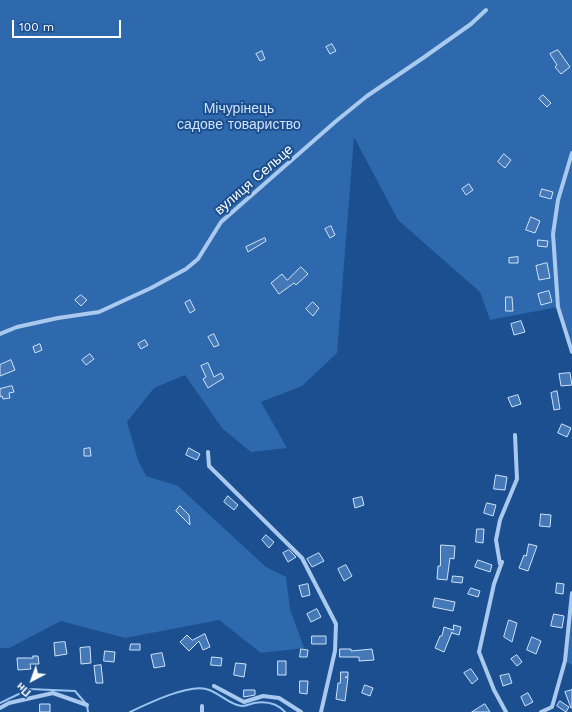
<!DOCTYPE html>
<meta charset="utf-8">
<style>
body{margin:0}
#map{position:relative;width:572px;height:712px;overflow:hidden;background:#1b4f8f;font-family:"Work Sans",sans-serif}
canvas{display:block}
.north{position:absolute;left:12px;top:660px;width:40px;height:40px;-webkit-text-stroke:3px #1b4f8f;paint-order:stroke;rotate:221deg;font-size:11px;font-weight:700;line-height:16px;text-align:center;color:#fff}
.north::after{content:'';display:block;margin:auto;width:14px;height:18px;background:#fff;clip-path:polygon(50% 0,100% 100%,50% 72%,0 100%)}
.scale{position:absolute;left:12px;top:20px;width:109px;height:18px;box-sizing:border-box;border:2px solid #fff;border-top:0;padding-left:5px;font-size:12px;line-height:14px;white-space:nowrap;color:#fff;-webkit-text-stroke:3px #1b4f8f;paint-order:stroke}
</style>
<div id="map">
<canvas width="572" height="712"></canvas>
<div class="north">Пн</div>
<div class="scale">100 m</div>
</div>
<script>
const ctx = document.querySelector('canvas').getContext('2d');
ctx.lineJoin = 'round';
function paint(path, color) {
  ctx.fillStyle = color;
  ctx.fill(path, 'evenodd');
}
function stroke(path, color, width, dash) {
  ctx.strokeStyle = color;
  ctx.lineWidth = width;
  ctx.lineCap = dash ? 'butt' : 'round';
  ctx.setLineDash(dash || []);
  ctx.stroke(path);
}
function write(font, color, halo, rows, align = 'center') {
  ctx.font = font + ' "Work Sans",sans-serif';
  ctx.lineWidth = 4;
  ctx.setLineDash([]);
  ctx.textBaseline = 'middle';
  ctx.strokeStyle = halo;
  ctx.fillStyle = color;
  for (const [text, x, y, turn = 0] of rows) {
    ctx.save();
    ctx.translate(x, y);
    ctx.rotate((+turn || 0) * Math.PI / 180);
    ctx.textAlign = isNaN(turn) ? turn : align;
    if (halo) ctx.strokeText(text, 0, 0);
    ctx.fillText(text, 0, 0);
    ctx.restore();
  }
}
paint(new Path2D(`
 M0,0h572v352l-14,-45 -68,13 -10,-28 -82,-72 -44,-83 -17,216 -35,33 -41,16 26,46 -36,4 -29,-24 -37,-53 -31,13 -27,34 11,38 8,16 32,10 88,81 20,10 4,32 14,39 -43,5 -42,-33 -94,18 -64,-17 -52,27h-9z
 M572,593v72l-7,-4z`), '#2e69ad');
stroke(new Path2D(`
 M0,703l29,-14 46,2 12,14 1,7
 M130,712c17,-8 58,-28 76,-23 13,3 23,16 36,17 4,0 9,-2 12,-3 12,-2 23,0 31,9`), '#9cc4f0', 2);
const building = new Path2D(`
 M332,44l4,7 -6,3 -4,-7z
 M558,50l12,17 -9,7 -6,-7 2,-2 -7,-11z
 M262,51l3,8 -5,2 -4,-7z
 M543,95l8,8 -4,4 -8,-8z
 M504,154l7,6 -6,8 -7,-6z
 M469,184l4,6 -7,5 -4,-6z
 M542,189l11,3 -2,7 -11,-3z
 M531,217l9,4 -5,12 -9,-3z
 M331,226l4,9 -5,3 -5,-9z
 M265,238l1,3 -18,11 -2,-5z
 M538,240l10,1 -1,6 -9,-1z
 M518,257v6h-9v-5z
 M547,263l3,15 -11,2 -3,-14z
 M301,267l7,7 -12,11 -2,-2 -15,11 -8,-11 11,-9 5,6z
 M549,291l3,11 -11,3 -3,-11z
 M81,295l6,5 -6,6 -6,-6z
 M506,297h6l1,14h-7z
 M190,300l5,10 -5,3 -5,-10z
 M313,302l6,6 -6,8 -7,-7z
 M521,321l4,11 -11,3 -3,-11z
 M214,334l5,11 -5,2 -6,-10z
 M145,340l3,5 -7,4 -3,-5z
 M40,344l2,6 -7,3 -2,-6z
 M90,354l4,5 -8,6 -4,-5z
 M11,360l4,10 -15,6v-11z
 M208,363l6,14 7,-4 3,5 -16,10 -5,-9 3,-2 -5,-11z
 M570,373l2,12 -11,1 -2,-12z
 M12,386l2,6 -5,1 1,5 -7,1 -1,-3 -2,1v-8z
 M557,391l3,18 -6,1 -3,-17z
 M518,395l3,9 -9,3 -4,-9z
 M562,424l9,4 -4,9 -9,-4z
 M90,448l1,8h-7v-7z
 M189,448l11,6 -3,6 -11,-5z
 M496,475l11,2 -2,13 -11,-1z
 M228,496l10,9 -4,5 -10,-8z
 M362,497l2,8 -9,3 -2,-9z
 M487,503l9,2 -3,11 -9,-3z
 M180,506l9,9 1,10 -14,-14z
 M541,514l10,1 -1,12 -10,-1z
 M477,529h7l-1,14 -7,-1z
 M266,535l8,7 -5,6 -7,-8z
 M529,544l8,2 -9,25 -9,-3 5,-13 2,1z
 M441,545l14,1 -1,13 -4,-1 -3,22 -10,-1 1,-13h2z
 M289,550l7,7 -8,5 -5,-9z
 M319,553l5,8 -12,6 -5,-8z
 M478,560l14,5 -2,7 -15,-5z
 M346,565l6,11 -8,5 -6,-12z
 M453,576l10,1 -1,6 -10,-1z
 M557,583l7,1 -1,10 -7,-1z
 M308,584l2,11 -8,2 -3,-11z
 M471,588l9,3 -2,6 -10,-3z
 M435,598l20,4 -2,9 -20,-4z
 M317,609l4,8 -10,5 -4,-8z
 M554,614l10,2 -2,12 -11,-2z
 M509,620l8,3 -5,19 -8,-5z
 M454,625l7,2 -2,8 -7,-2v-1l-8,20 -9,-4 5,-12h2l2,-9 9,3z
 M205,634l5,13 -7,3 -4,-9 -10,10 -9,-9 7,-7 5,5z
 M312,636h14v8h-14z
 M532,637l9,4 -5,13 -9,-4z
 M65,642l2,12 -12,2 -1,-13z
 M131,644h9v6h-10z
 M90,647l1,16 -10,1 -1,-16z
 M301,649l7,1 -1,7h-7z
 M340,649h11v2l21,-2 2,11 -15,1v-4h-19z
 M105,651l10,1 -1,10 -10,-1z
 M162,653l3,13 -11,2 -3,-13z
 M517,655l5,7 -5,4 -6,-7z
 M33,656h5l1,8h-9l1,5 -13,1 -1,-12h16z
 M212,657l10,1 -1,8 -10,-1z
 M278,661h8v14h-8z
 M236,663l10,1 -2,13 -10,-2z
 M101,665l2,18h-7l-2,-17z
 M471,669l7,10 -6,5 -8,-11z
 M341,672h7v5h-3l3,1 -3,23 -9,-2 2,-16h2z
 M509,674l3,9 -9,3 -3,-10z
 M300,681h8l-1,13 -7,-1z
 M365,685l8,3 -3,8 -8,-3z
 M244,690h11v5l-11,2z
 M572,690v18h-1l-6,-16z
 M528,693l5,9 -8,4 -4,-9z
 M560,701l9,6 -3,5 -9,-6z
 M40,704h10v8h-10z
 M485,704l5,8h-18z`);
paint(building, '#4478b7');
stroke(building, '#cfe3fa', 1);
stroke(new Path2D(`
 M572,153l-14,47 -5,34 5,73 14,45
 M0,334l17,-7 41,-9 41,-6 52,-24 35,-19 12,-10 23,-37 114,-100 32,-26 56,-38 48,-34 15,-14
 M208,452l1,14 93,92 34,66 -1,27 -14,61
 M502,562l-8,22 -15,68 15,38 12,22
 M500,564l-4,-24 4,-20 17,-41 -2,-44
 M214,686l30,16 19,-6 16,2 22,14
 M0,708l9,-5 44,-10 34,12
 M202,712v-6
 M541,712l11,-5 13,-46 7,-68`), '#a9c9ee', 4);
write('14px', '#cfe3fa', '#1b4f8f', [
 ["Мічурінець",239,109],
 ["садове товариство",239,125]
]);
write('14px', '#fff', '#1b4f8f', [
 ["вулиця Сельце",254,180,-41]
]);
</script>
